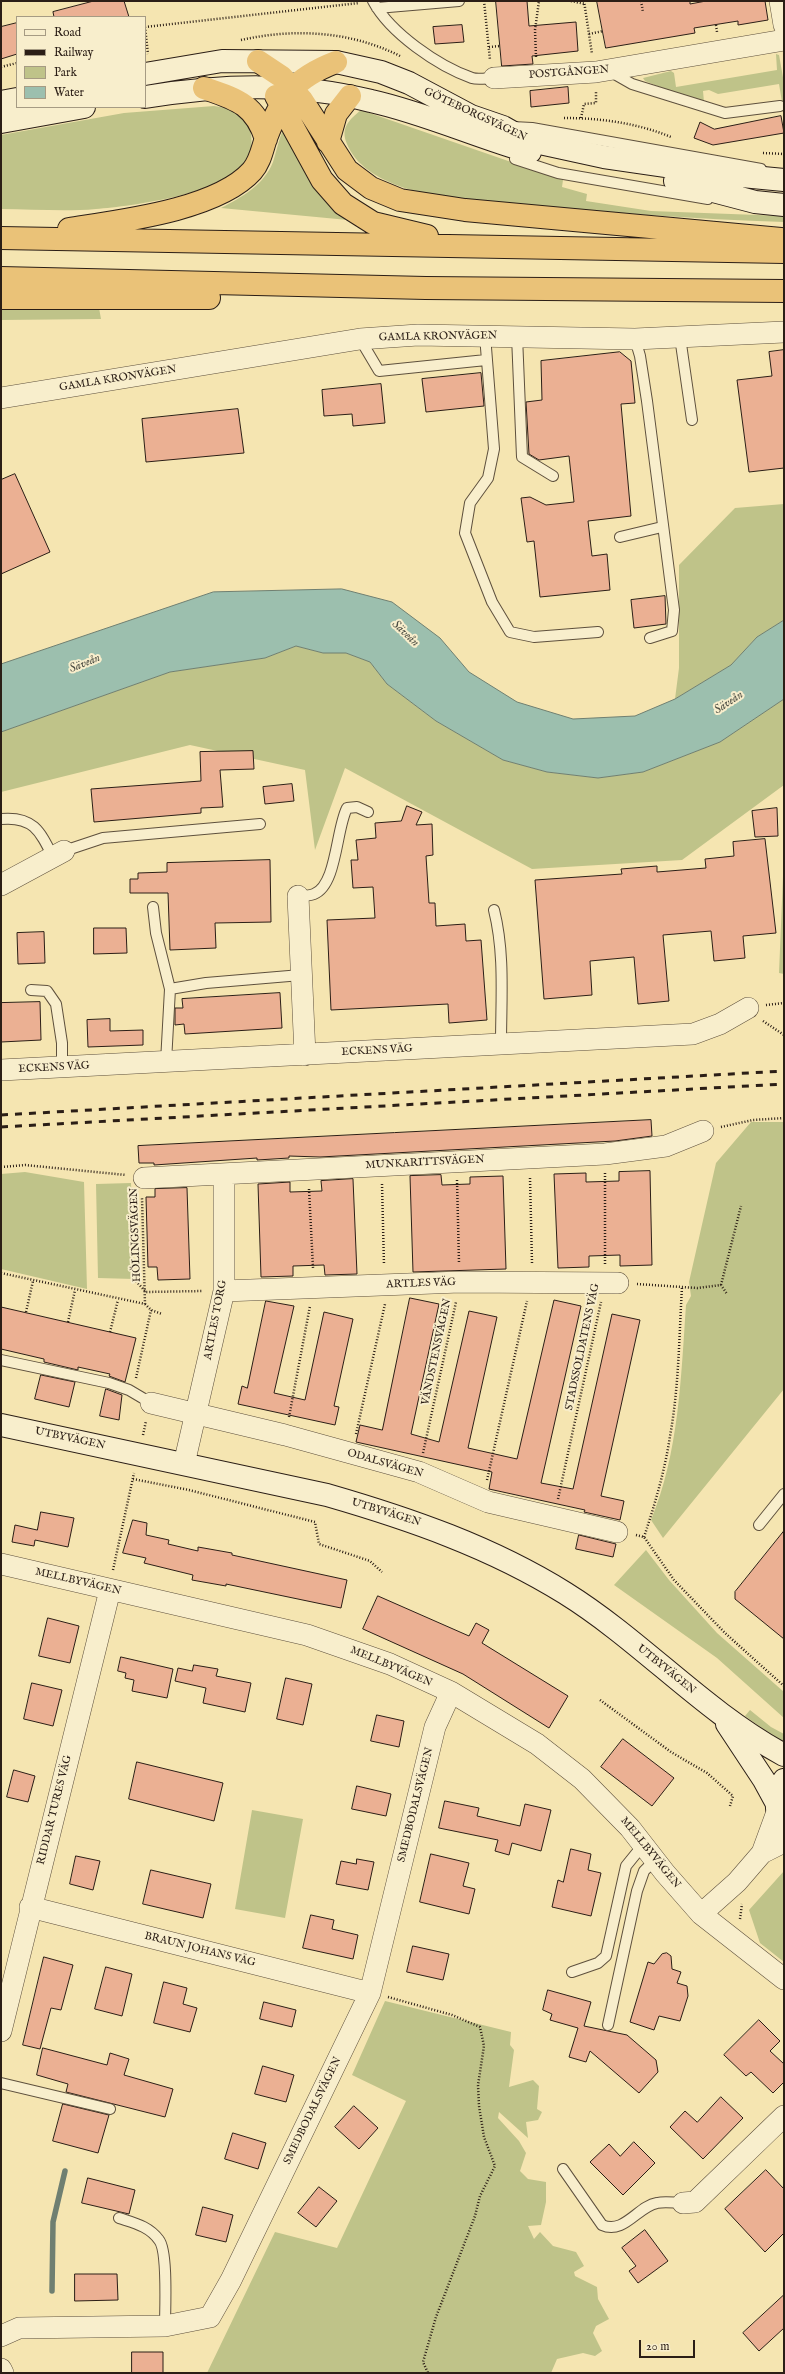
<!DOCTYPE html>
<meta charset="utf-8">
<style>
body{margin:0}
#map{position:relative;width:785px;height:2374px;overflow:hidden;background:#f5e5b1;font-family:"IM FELL English",serif}
canvas{display:block}
.frame{position:absolute;inset:0;border:2px solid #2b1e16;pointer-events:none}
.legend{position:absolute;left:16px;top:16px;width:130px;height:92px;box-sizing:border-box;background:#f8eecc;border:1px solid #a69b83;margin:0;padding:5px 7px;list-style:none;font-size:12px;color:#2b1e16}
.legend li{display:flex;align-items:center;gap:8px;height:20px}
.legend b{width:20px;border:1px solid #a69b83}
.scale{position:absolute;left:639px;top:2340px;width:56px;height:18px;box-sizing:border-box;border:2px solid #2b1e16;border-top:0;padding-left:5px;font-size:12px;line-height:14px;white-space:nowrap;color:#2b1e16;-webkit-text-stroke:3px #f8eecc;paint-order:stroke}
</style>
<div id="map">
<canvas width="785" height="2374"></canvas>
<div class="frame"></div>
<ul class="legend">
<li><b style="height:5px;background:#f8eecc"></b>Road</li>
<li><b style="height:5px;background:#2b1e16"></b>Railway</li>
<li><b style="height:11px;background:#bfc389"></b>Park</li>
<li><b style="height:11px;background:#9cbfae"></b>Water</li>
</ul>
<div class="scale">20 m</div>
</div>
<script>
const ctx = document.querySelector('canvas').getContext('2d');
ctx.lineJoin = 'round';
function paint(path, color) {
  ctx.fillStyle = color;
  ctx.fill(path, 'evenodd');
}
function stroke(path, color, width, dash) {
  ctx.strokeStyle = color;
  ctx.lineWidth = width;
  ctx.lineCap = dash ? 'butt' : 'round';
  ctx.setLineDash(dash || []);
  ctx.stroke(path);
}
function write(font, color, halo, rows, align = 'center') {
  ctx.font = font + ' "IM FELL English",serif';
  ctx.lineWidth = 4;
  ctx.setLineDash([]);
  ctx.textBaseline = 'middle';
  ctx.strokeStyle = halo;
  ctx.fillStyle = color;
  for (const [text, x, y, turn = 0] of rows) {
    ctx.save();
    ctx.translate(x, y);
    ctx.rotate((+turn || 0) * Math.PI / 180);
    ctx.textAlign = isNaN(turn) ? turn : align;
    if (halo) ctx.strokeText(text, 0, 0);
    ctx.fillText(text, 0, 0);
    ctx.restore();
  }
}
paint(new Path2D(`
 M776,54l3,1 5,28 -1,25 -4,-24 -61,10 -9,-4 -6,1 1,11 -4,1 -55,-22 -2,-3 28,-7 3,2 2,14 101,-17z
 M214,106c16,2 31,7 36,23 3,12 2,25 -5,35 -24,30 -112,42 -149,45 -32,3 -64,0 -95,0v-74l123,-22z
 M361,110l202,70 -1,7 25,7 -1,7 65,10 133,5v6c-89,-3 -177,-9 -265,-18 -35,-4 -88,-6 -120,-18 -21,-8 -43,-20 -52,-42 -7,-16 2,-24 14,-34z
 M285,126l63,94 -127,-12c21,-11 43,-23 52,-46 4,-12 6,-25 12,-36z
 M99,308l2,11 -100,1v-11z
 M784,504v116l-27,17 -26,28 -56,34 4,-31v-103l56,-57z
 M296,646l27,7h23l24,9 17,22 49,37 67,39 44,12 51,6 45,-6 77,-30 64,-43v86l-102,75 -150,9 -187,-101 -30,82 -10,-80 -115,-25 -189,47v-60l169,-60 95,-14z
 M784,852v122l-5,-1z
 M751,1122h33v267l-121,149 -12,-18c28,-67 30,-143 35,-215l5,-9 -2,-14 27,-119z
 M25,1172l59,10 3,107 -86,-20v-95z
 M131,1183l3,96 -36,-1 -2,-94z
 M646,1550l23,30 48,53 67,59v26l-67,-60 -103,-73z
 M750,1710l21,17 13,7v10l-39,-28z
 M252,1810l51,9 -18,99 -50,-9z
 M784,1871v91l-24,-19 -11,-33z
 M385,2001l126,31 -1,13 4,5 -5,37 24,-7 6,6 -2,23 5,3 -4,8 -12,2 2,16 -29,-26 -1,6 21,23 7,12 -6,18 8,8 18,3v20l-5,23 -13,1 6,13 6,-7 13,14 23,6 8,14 -10,6 1,4 22,11 1,12 11,20 -13,7 -3,7 9,18 -7,5 -12,-3 -26,6 -6,14h-344l68,-141 62,16 69,-147 -54,-26z`), '#bfc389');
const water = new Path2D(`
 M342,589l50,13 48,36 29,34 48,30 56,17 62,-3 40,-17 56,-34 26,-28 27,-17v79l-64,43 -77,30 -45,6 -51,-6 -44,-12 -67,-39 -49,-37 -17,-22 -24,-9h-23l-27,-7 -31,12 -95,14 -169,60v-68l212,-72z`);
paint(water, '#9cbfae');
stroke(water, '#6f7f71', 1);
stroke(new Path2D(`
 M52,2291l1,-69 12,-51`), '#6f7f71', 5.5);
const building = new Path2D(`
 M94,1h30l5,16h-75l-1,-5z
 M496,1h31l2,25 47,-4 2,29 -46,5 1,8 -31,2z
 M597,1h93v3l16,-3h59l3,19 -30,5v-4l-44,7 1,5 -89,15z
 M17,23v31l-16,5v-32z
 M462,25l2,17 -29,2 -2,-17z
 M568,87l1,16 -38,4 -1,-16z
 M781,116l3,17 -71,12 -19,-7 6,-16 14,7z
 M784,350v118l-35,4 -12,-92 35,-4 -3,-24z
 M620,352l11,9 4,42 -14,1 10,112 -43,5 4,35 15,-2 3,36 -70,7 -6,-56 -7,1 -6,-44 9,-1 16,8 28,-3 -5,-46 -30,4 -10,-6 -3,-52 16,-2 -1,-39z
 M481,373l3,33 -58,6 -4,-33z
 M381,384l4,39 -32,3 -1,-12 -28,2 -2,-26z
 M238,409l6,44 -98,9 -4,-43z
 M15,474l35,78 -49,22v-94z
 M665,596l1,28 -32,4 -3,-28z
 M253,751l1,18 -34,1 3,37 -22,1v5l-107,9 -3,-33 110,-8 -1,-29z
 M292,784l2,17 -29,3 -2,-17z
 M407,806l15,6 -6,13 16,-1 1,31 -7,1 3,47h6l1,23 29,-2 1,17 15,-1 6,80 -38,3 -1,-19 -117,6 -4,-90 48,-2 -2,-31 -20,1 -2,-28h7l-2,-20 20,-2 -1,-15 26,-2z
 M777,808l1,28 -23,1 -3,-26z
 M765,839l11,94 -33,3 2,22 -31,3 -3,-30 -48,4 6,66 -31,3 -4,-47 -44,4 2,34 -48,4 -9,-119 87,-6 -1,-5 36,-3v6l49,-4 -1,-9 29,-3 -1,-14z
 M270,860l1,62 -56,1 1,25 -46,2 -2,-57h-38v-14h8v-6l29,-1v-9z
 M94,928h32l1,25 -33,1z
 M44,932l1,31 -27,1 -1,-31z
 M280,993l2,35 -97,6 -1,-10 -9,1v-17h8l-1,-9z
 M40,1002l1,38 -40,2v-39z
 M110,1019v12l33,-1v15l-55,2 -1,-27z
 M651,1120l1,16 -37,5 -295,16 -31,-1v2l-32,2v-2l-103,7v-2h-15l-1,-17z
 M650,1171l2,94 -32,1v-11l-31,1v11l-31,1 -4,-94 32,-1v9l33,-1v-9z
 M441,1175l1,10 28,-1v-7l33,-1 3,93 -93,3 -3,-96z
 M353,1179l4,95 -32,1 -1,-10 -31,1v10l-32,1 -3,-93 32,-2v10l32,-1 -1,-10z
 M187,1188l3,91 -32,1 -1,-13h-9l-2,-70h9v-8z
 M410,1298l29,6 -28,130 28,8 30,-131 28,6 -29,131 49,11 37,-159 27,6 -40,177 32,6 39,-175 28,6 -39,176 23,5 -4,19 -36,-8 1,-2 -96,-21 3,-17 -136,-30 4,-17 22,5z
 M266,1301l28,5 -20,87 31,7 19,-88 29,7 -19,87 5,1 -4,18 -97,-21 4,-18 5,2z
 M1,1307l135,31 -11,44 -16,-6 1,-2 -32,-7v3l-34,-8v-3l-43,-10z
 M41,1375l34,7 -6,25 -34,-8z
 M106,1389l16,6 -3,25 -19,-4z
 M41,1512l33,6 -6,29 -33,-7 -1,6 -22,-4 3,-17 22,5z
 M133,1520l14,3 -1,12 23,5 -1,4 30,7v-4l34,6v2l115,25 -6,28 -115,-24v2l-34,-6 1,-5 -49,-12 2,-5 -23,-5z
 M784,1531v108l-49,-40v-7z
 M579,1535l37,9 -3,13 -37,-8z
 M378,1596l91,40 7,-13 13,7 -7,13 86,53 -19,32 -86,-54 -100,-45z
 M48,1618l31,8 -9,37 -31,-7z
 M121,1657l52,12 -6,29 -35,-7 2,-11 -9,-2 1,-5 -8,-2z
 M194,1665l24,4 -2,7 35,7 -6,29 -42,-9 3,-15 -31,-7 3,-13 14,3z
 M286,1678l26,6 -9,41 -26,-6z
 M32,1683l30,7 -9,36 -29,-7z
 M377,1715l27,6 -5,26 -28,-6z
 M623,1739l51,39 -22,28 -51,-39z
 M137,1762l86,21 -9,38 -85,-22z
 M14,1770l21,6 -7,26 -21,-5z
 M357,1786l34,8 -5,22 -34,-7z
 M445,1801l34,7 -2,8 43,10 5,-22 26,6 -10,41 -29,-8 -3,12 -14,-4 3,-11 -59,-12z
 M571,1849l20,5 -3,16 13,3 -10,43 -39,-9 6,-27 5,2z
 M431,1854l38,9 -6,23 12,3 -6,25 -49,-12z
 M76,1856l24,5 -7,29 -23,-6z
 M357,1859l17,3 -6,28 -32,-6 5,-23 15,3z
 M151,1870l60,14 -8,34 -60,-14z
 M311,1915l23,5 -2,9 26,6 -5,24 -50,-11z
 M413,1946l36,8 -6,26 -36,-8z
 M667,1953l4,3 1,13 9,3 -4,11 10,3 1,10 -8,25 -21,-5 -5,14 -24,-8 18,-60 6,2 8,-10z
 M44,1957l29,8 -12,45 -10,-2 -11,41 -17,-4z
 M106,1967l26,7 -10,42 -27,-7z
 M164,1982l23,6 -4,16 14,4 -7,24 -36,-9z
 M548,1990l43,12 -7,24 43,9 29,25 2,12 -19,21 -49,-42 -4,11 -17,-5 9,-29 -28,-8 2,-6 -9,-4z
 M264,2002l32,8 -4,17 -32,-8z
 M759,2020l21,21 -10,10 14,13v18l-11,11 -22,-21 -5,4 -22,-21z
 M43,2048l64,17 3,-12 19,6 -5,16 49,14 -8,28 -99,-25 2,-8 -31,-9z
 M263,2066l31,9 -8,27 -31,-8z
 M721,2097l22,21 -40,41 -33,-32 15,-16 12,11z
 M63,2104l46,11 -11,38 -45,-12z
 M354,2106l24,22 -19,21 -24,-22z
 M233,2133l33,10 -8,26 -33,-10z
 M634,2142l21,21 -32,32 -33,-33 19,-18 11,12z
 M766,2170l18,19v44l-19,19 -40,-43z
 M88,2178l47,12 -6,24 -47,-11z
 M319,2187l18,14 -21,26 -18,-14z
 M203,2207l30,8 -7,27 -30,-7z
 M645,2230l23,31 -30,22 -9,-12 7,-5 -14,-18z
 M75,2274h42l1,26 -43,1z
 M784,2295v33l-25,23 -16,-18z
 M132,2352h31v21h-31z`);
paint(building, '#ebb093');
stroke(building, '#2b1e16', 1);
const lane = new Path2D(`
 M373,1c17,32 65,65 99,77 6,2 15,0 22,0
 M377,8l82,-7
 M611,72l21,12 93,29 55,-7
 M513,127l19,1 229,41
 M515,159l43,14 150,26
 M485,335l9,114 -6,29 -18,25 -5,30 27,69 18,30 24,5 64,-5
 M517,336l5,121 31,19
 M680,337l12,83
 M360,339l19,32 107,-11
 M635,339l5,17 7,45 27,209 -2,21 -22,7
 M620,537l42,-10
 M1,819c32,-3 39,12 52,38
 M64,851l39,-13 157,-14
 M298,896c5,0 11,0 16,-2 23,-9 22,-65 33,-86l10,-1 11,5
 M153,907l3,26 14,56
 M494,910c11,44 7,89 7,134
 M31,990l16,1 9,13 6,39v24
 M166,1062l4,-73 36,-6 95,-8
 M1,1360l108,23 20,7 22,13
 M759,1525l25,-31
 M572,1972l26,-9 8,-7 20,-90 17,-21
 M608,2025l29,-134 7,-20 11,-11
 M1,2083l109,26
 M563,2169l39,56c22,10 36,-19 55,-22 8,-2 18,0 26,0
 M119,2218c15,5 30,8 40,22 9,11 6,70 6,86`);
const street = new Path2D(`
 M780,1l4,24
 M494,78l102,-6 188,-32
 M1,398l359,-59 58,-4 217,4 149,-7
 M1,885l63,-34
 M298,896l7,159
 M1,1070l692,-36 27,-10 28,-16
 M144,1178l461,-24 61,-8 37,-15
 M224,1291l236,-9 158,1
 M151,1403l134,32 134,37 69,30 129,30
 M184,1464l40,-173v-117
 M1,1564l306,71 83,29 61,28 86,52 45,35 48,49 35,45 36,41 83,65
 M762,1853l22,-11
 M30,1907l340,86
 M701,1914l36,-32 25,-29 15,-41
 M1,2031l109,-441
 M683,2203l12,-1 89,-86
 M1,2336l18,-8 146,-2 45,-9 21,-37 139,-287 65,-266 16,-35
 M1,2369l2,4`);
const secondary = new Path2D(`
 M145,74l77,-13 114,1 45,10 28,11 62,33 32,11 23,13 78,17 117,17 63,6
 M145,97c76,-12 151,-15 226,4 54,12 106,36 159,51
 M1,102l16,-3
 M1,122l83,-15
 M675,181l80,21 29,3
 M1,1425l326,70c83,24 164,52 238,98 77,48 138,118 219,162
 M727,1724l37,56 12,22
 M784,1780c-10,13 -10,31 0,43`);
const highway = new Path2D(`
 M258,61l24,16 20,23 45,70 24,18 29,12 65,10 316,29
 M204,88c32,11 51,16 62,51
 M276,96l46,84 21,24 30,19 54,13
 M328,142l8,-28 14,-18
 M69,229c51,-8 148,-19 183,-58 8,-9 10,-21 14,-33 16,-42 28,-60 70,-76
 M1,238l783,14
 M1,278l425,10 358,3
 M1,298h208`);
stroke(lane, '#5e503d', 12);
stroke(street, '#5e503d', 22);
stroke(secondary, '#2b1e16', 24);
stroke(highway, '#2b1e16', 24);
stroke(new Path2D(`
 M484,1l6,59
 M571,1l14,3
 M584,1l8,53
 M641,1l2,11
 M716,25l1,7
 M145,27l214,-24
 M145,27l3,27
 M589,34l14,-3
 M241,40c54,-12 109,-9 159,16
 M489,47l11,-1
 M536,57l-1,-27 4,-29
 M1,67l16,-4
 M564,118c36,0 73,5 107,19
 M581,118l3,-14 12,-1v-12
 M763,153l21,1
 M766,1005l18,-2
 M763,1021l21,14
 M721,1127l32,-7 31,-2
 M1,1167l24,-2 101,10
 M605,1173v91
 M530,1178l2,85
 M457,1180l2,83
 M382,1184l2,81
 M309,1189l4,79
 M1,1273l144,31 -3,-106
 M134,1279l12,13 57,-1
 M637,1284l60,4 24,-3 6,9
 M721,1285l20,-79
 M145,1304l6,6 11,4
 M26,1312l7,-31
 M68,1322l7,-32
 M110,1332l8,-32
 M136,1378l15,-68
 M289,1417l21,-111
 M356,1434l29,-130
 M143,1435l3,-14
 M423,1453l33,-151
 M133,1479l56,11 126,32 4,22 51,17 12,11
 M487,1480l40,-179
 M558,1499l43,-197
 M636,1535l8,2 30,43 51,53 59,53
 M644,1537c11,-33 21,-67 26,-101 9,-49 9,-99 12,-149
 M113,1570l21,-97
 M600,1700l71,52 36,21 26,23 -3,10
 M740,1919l2,-15
 M388,1997l64,18 28,12 4,19 -6,39 1,21 5,31 11,29 -15,30 -5,20 -39,101 -13,45 5,11`), '#2b1e16', 2.5, [1, 2]);
stroke(lane, '#f8eecc', 10);
stroke(street, '#f8eecc', 21);
stroke(secondary, '#f8eecc', 22);
stroke(highway, '#eac278', 22);
stroke(new Path2D(`
 M1,1115l783,-44
 M1,1127l783,-43`), '#2b1e16', 3, [7, 7]);
write('11px', '#2b1e16', '#f8eecc', [
 ["POSTGÅNGEN",569,73,-4],
 ["GÖTEBORGSVÄGEN",475,115,25],
 ["GAMLA KRONVÄGEN",438,337,-1],
 ["GAMLA KRONVÄGEN",118,379,-9],
 ["ECKENS VÄG",377,1051,-3],
 ["ECKENS VÄG",54,1068,-3],
 ["MUNKARITTSVÄGEN",425,1163,-3],
 ["HÖLINGSVÄGEN",136,1235,-92],
 ["ARTLES VÄG",421,1284,-2],
 ["ARTLES TORG",216,1320,-79],
 ["STADSSOLDATENS VÄG",583,1347,-78],
 ["VÄNDSTENSVÄGEN",437,1352,-78],
 ["UTBYVÄGEN",70,1439,12],
 ["ODALSVÄGEN",385,1464,16],
 ["UTBYVÄGEN",386,1513,17],
 ["MELLBYVÄGEN",78,1582,13],
 ["MELLBYVÄGEN",391,1667,23],
 ["UTBYVÄGEN",666,1670,39],
 ["SMEDBODALSVÄGEN",416,1805,-76],
 ["RIDDAR TURES VÄG",55,1810,-76],
 ["MELLBYVÄGEN",650,1853,51],
 ["BRAUN JOHANS VÄG",200,1950,14],
 ["SMEDBODALSVÄGEN",313,2111,-64]
]);
write('italic 12px', '#4d4e44', '#f8eecc', [
 ["Säveån",405,634,43],
 ["Säveån",85,664,-22],
 ["Säveån",729,703,-34]
]);
</script>
